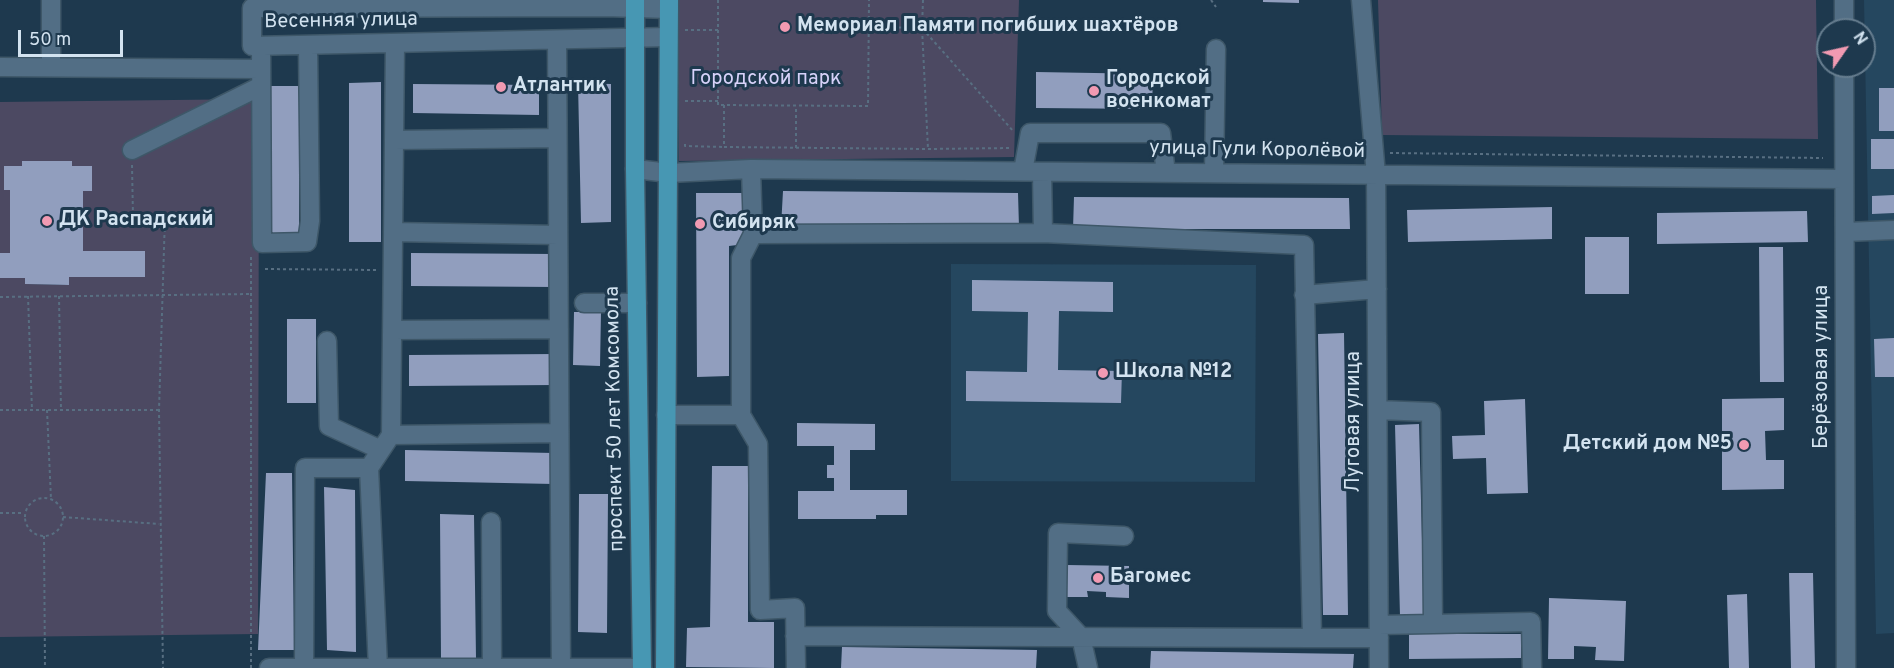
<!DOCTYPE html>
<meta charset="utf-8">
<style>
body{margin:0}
#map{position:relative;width:1894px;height:668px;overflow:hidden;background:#1e394e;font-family:Overpass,sans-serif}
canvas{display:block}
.north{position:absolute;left:1816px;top:18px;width:60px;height:60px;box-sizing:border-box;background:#1e394e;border:2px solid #667d8f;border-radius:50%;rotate:56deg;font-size:16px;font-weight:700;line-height:24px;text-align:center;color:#d3e3f0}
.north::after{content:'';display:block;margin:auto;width:21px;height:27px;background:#f19ab2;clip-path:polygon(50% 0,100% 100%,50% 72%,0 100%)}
.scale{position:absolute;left:18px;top:30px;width:105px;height:27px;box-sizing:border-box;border:3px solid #d3e3f0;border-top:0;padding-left:8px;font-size:18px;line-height:21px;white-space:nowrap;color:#d3e3f0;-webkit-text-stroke:4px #1e394e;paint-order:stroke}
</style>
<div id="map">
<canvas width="1894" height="668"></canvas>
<div class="north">N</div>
<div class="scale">50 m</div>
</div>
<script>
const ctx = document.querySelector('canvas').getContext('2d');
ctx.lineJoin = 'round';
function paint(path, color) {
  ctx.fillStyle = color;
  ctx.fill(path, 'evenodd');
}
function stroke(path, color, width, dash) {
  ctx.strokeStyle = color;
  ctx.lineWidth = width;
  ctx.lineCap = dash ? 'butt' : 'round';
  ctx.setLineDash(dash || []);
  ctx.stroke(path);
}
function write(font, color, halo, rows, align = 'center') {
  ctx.font = font + ' Overpass,sans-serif';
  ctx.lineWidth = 6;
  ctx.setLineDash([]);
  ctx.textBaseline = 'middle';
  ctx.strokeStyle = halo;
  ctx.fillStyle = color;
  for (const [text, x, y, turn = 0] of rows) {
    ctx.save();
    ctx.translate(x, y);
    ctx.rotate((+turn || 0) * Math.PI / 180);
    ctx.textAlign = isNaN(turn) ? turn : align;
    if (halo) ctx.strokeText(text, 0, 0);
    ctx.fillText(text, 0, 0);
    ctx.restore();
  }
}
paint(new Path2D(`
 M1864,0h30v633l-18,1z
 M951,264l305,1 -1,217 -304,-1z`), '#25475f');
paint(new Path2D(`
 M678,0h341l-5,157 -335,4z
 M1378,0h438l2,139 -436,-4z
 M259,99l-1,535 -258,3v-359h25l1,6 42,1 1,-8h76l-62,-26v-60l-11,-25v-5h-50v5h-18v24h6v63h-10v-151z`), '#4c4962');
paint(new Path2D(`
 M1263,0h36v3l-36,-1z
 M1036,72l117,2 -1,35 -116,-1z
 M381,82v160h-32v-159z
 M578,83l33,1v138l-30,1z
 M413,84l126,1v30l-126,-2z
 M268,86h31v148h-31z
 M1879,88h15v43h-15z
 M1871,139h23v30h-23z
 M22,161h50v5h20v25h-9v60h62v26h-76v8l-44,-1v-6h-25v-25h10v-63h-6v-24h18z
 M783,191l235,2 1,34h-238z
 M696,193h48l1,51 -16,2v130l-32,1z
 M1894,195v18l-22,1v-18z
 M1074,197l275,1 1,31h-277z
 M1552,207v32l-144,3 -1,-32z
 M1807,211l1,31 -151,2v-31z
 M1585,237h44v57h-44z
 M1759,247h24l1,135h-24z
 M411,253l144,1v33l-144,-1z
 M972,280l141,2v30l-54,-1 -1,59 64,1 -1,32 -155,-2v-30l61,1 1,-60 -56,-1z
 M574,312h27l-1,54 -27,-1z
 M287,319h29v84h-29z
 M1344,333l4,282h-25l-5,-281z
 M1894,338v39h-19l-1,-38z
 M556,354v31l-147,1v-31z
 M1784,398v32l-19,1 1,29h18v29l-62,1v-91z
 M1525,399l3,94 -41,1 -1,-36 -33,1 -1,-23 33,-1 -1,-34z
 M797,423l78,1v26h-25v40h57v25h-31v4h-78v-28h36v-13h-7v-13h7v-19h-37z
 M1419,424l5,192h-24l-5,-191z
 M405,450l149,3v31l-149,-3z
 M712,466h36v156h26v46l-88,-1 1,-39 23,-1z
 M266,473h26l2,177h-36z
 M324,487l31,3 1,162 -29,-2z
 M579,494h29l-1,139 -29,-1z
 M440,514l34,1 2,143 -35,1z
 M1067,565l62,1v32l-23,-1v-5l-19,-1 1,6h-21z
 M1789,573h24l2,95h-24z
 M1747,594l2,74h-20l-2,-73z
 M1549,598l77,3 -2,60 -29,-1 1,-13 -22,-1v13h-26z
 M1409,634h112v24l-112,1z
 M842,647l195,3 -1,18h-195z
 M1151,651l203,3 -1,14h-203z`), '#919ebe');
const minor = new Path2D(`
 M1361,0l15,175 3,493
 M1844,0v30
 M668,37l-416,9v-38l354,-1 63,2
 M557,41l4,626
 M261,46l1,197 45,-1 3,-21 -2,-175
 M1844,66l2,602
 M0,67l261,2
 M51,67v-67
 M394,140l163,-2
 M132,150l129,-64
 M635,169l34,4 82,-4 1093,10
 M751,169l2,65 290,-1 261,12 8,393h67
 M1023,171l7,-38h131l5,40
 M1042,172l1,61
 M1214,173l2,-124
 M393,232l165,3
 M1846,232l48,-2
 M1304,295l73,-6
 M584,303h53
 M392,330l167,-1
 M327,341l2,85 52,24
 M1378,410l53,2 2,212 98,-2 1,46
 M666,415h75v-157l12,-24
 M741,415l17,29 2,166 35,-2 1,60
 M391,435l168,-2
 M491,522l1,145
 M1379,625l54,-1
 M795,636l517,2
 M269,668h373
 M304,668l1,-200h64
 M378,668l-9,-200 22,-33 4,-391
 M1088,668l-7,-31 -24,-26 1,-78 66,3`);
const major = new Path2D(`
 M635,0v169l7,499
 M665,668l4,-668`);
stroke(minor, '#3e5768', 21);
stroke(major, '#3e5768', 21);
stroke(new Path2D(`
 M718,0v105l150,1 1,-106
 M923,0l-1,28 6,121
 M1211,0l5,7
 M869,27l53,1 92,104
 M685,30h33
 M685,101h33
 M724,105v42l204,2 84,-1
 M685,144v2l39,1
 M796,148v-42
 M1180,151h18
 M1231,152l126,1
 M1390,153l433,5
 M132,165l1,51h32l-6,194 4,258
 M265,269l113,1
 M28,296l4,114
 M59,296l2,114
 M0,297l251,-3
 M0,410h159
 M47,410l4,89
 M25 517a19 19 0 1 1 38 0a19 19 0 1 1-38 0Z
 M0,513h24
 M63,517l96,7
 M44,536l1,132
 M251,668v-414`), '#586f82', 2, [3, 3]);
stroke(minor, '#526e85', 18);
stroke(major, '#4797b3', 18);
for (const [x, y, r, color] of [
 [785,27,6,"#f19ab2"],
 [501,87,6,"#f19ab2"],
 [1094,91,6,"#f19ab2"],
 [47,221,6,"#f19ab2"],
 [700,224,6,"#f19ab2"],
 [1103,373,6,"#f19ab2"],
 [1744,445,6,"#f19ab2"],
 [1098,578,6,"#f19ab2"]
]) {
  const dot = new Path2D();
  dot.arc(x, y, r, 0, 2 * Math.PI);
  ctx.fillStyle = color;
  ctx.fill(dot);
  stroke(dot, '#1e394e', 2);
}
write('20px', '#d3e3f0', '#1e394e', [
 ["Весенняя улица",341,22,-1],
 ["улица Гули Королёвой",1257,151,1],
 ["Берёзовая улица",1823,367,-90],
 ["проспект 50 лет Комсомола",616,419,-91],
 ["Луговая улица",1355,422,-90]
]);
write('bold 20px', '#d3e3f0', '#1e394e', [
 ["Мемориал Памяти погибших шахтёров",797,27],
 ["Городской",1106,80],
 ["военкомат",1106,103],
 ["Атлантик",513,87],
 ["ДК Распадский",59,221],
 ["Сибиряк",712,224],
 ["Школа №12",1115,373],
 ["Детский дом №5",1732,445,"right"],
 ["Багомес",1110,578]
], 'left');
write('20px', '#d7d2f9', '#1e394e', [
 ["Городской парк",766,80]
]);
</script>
